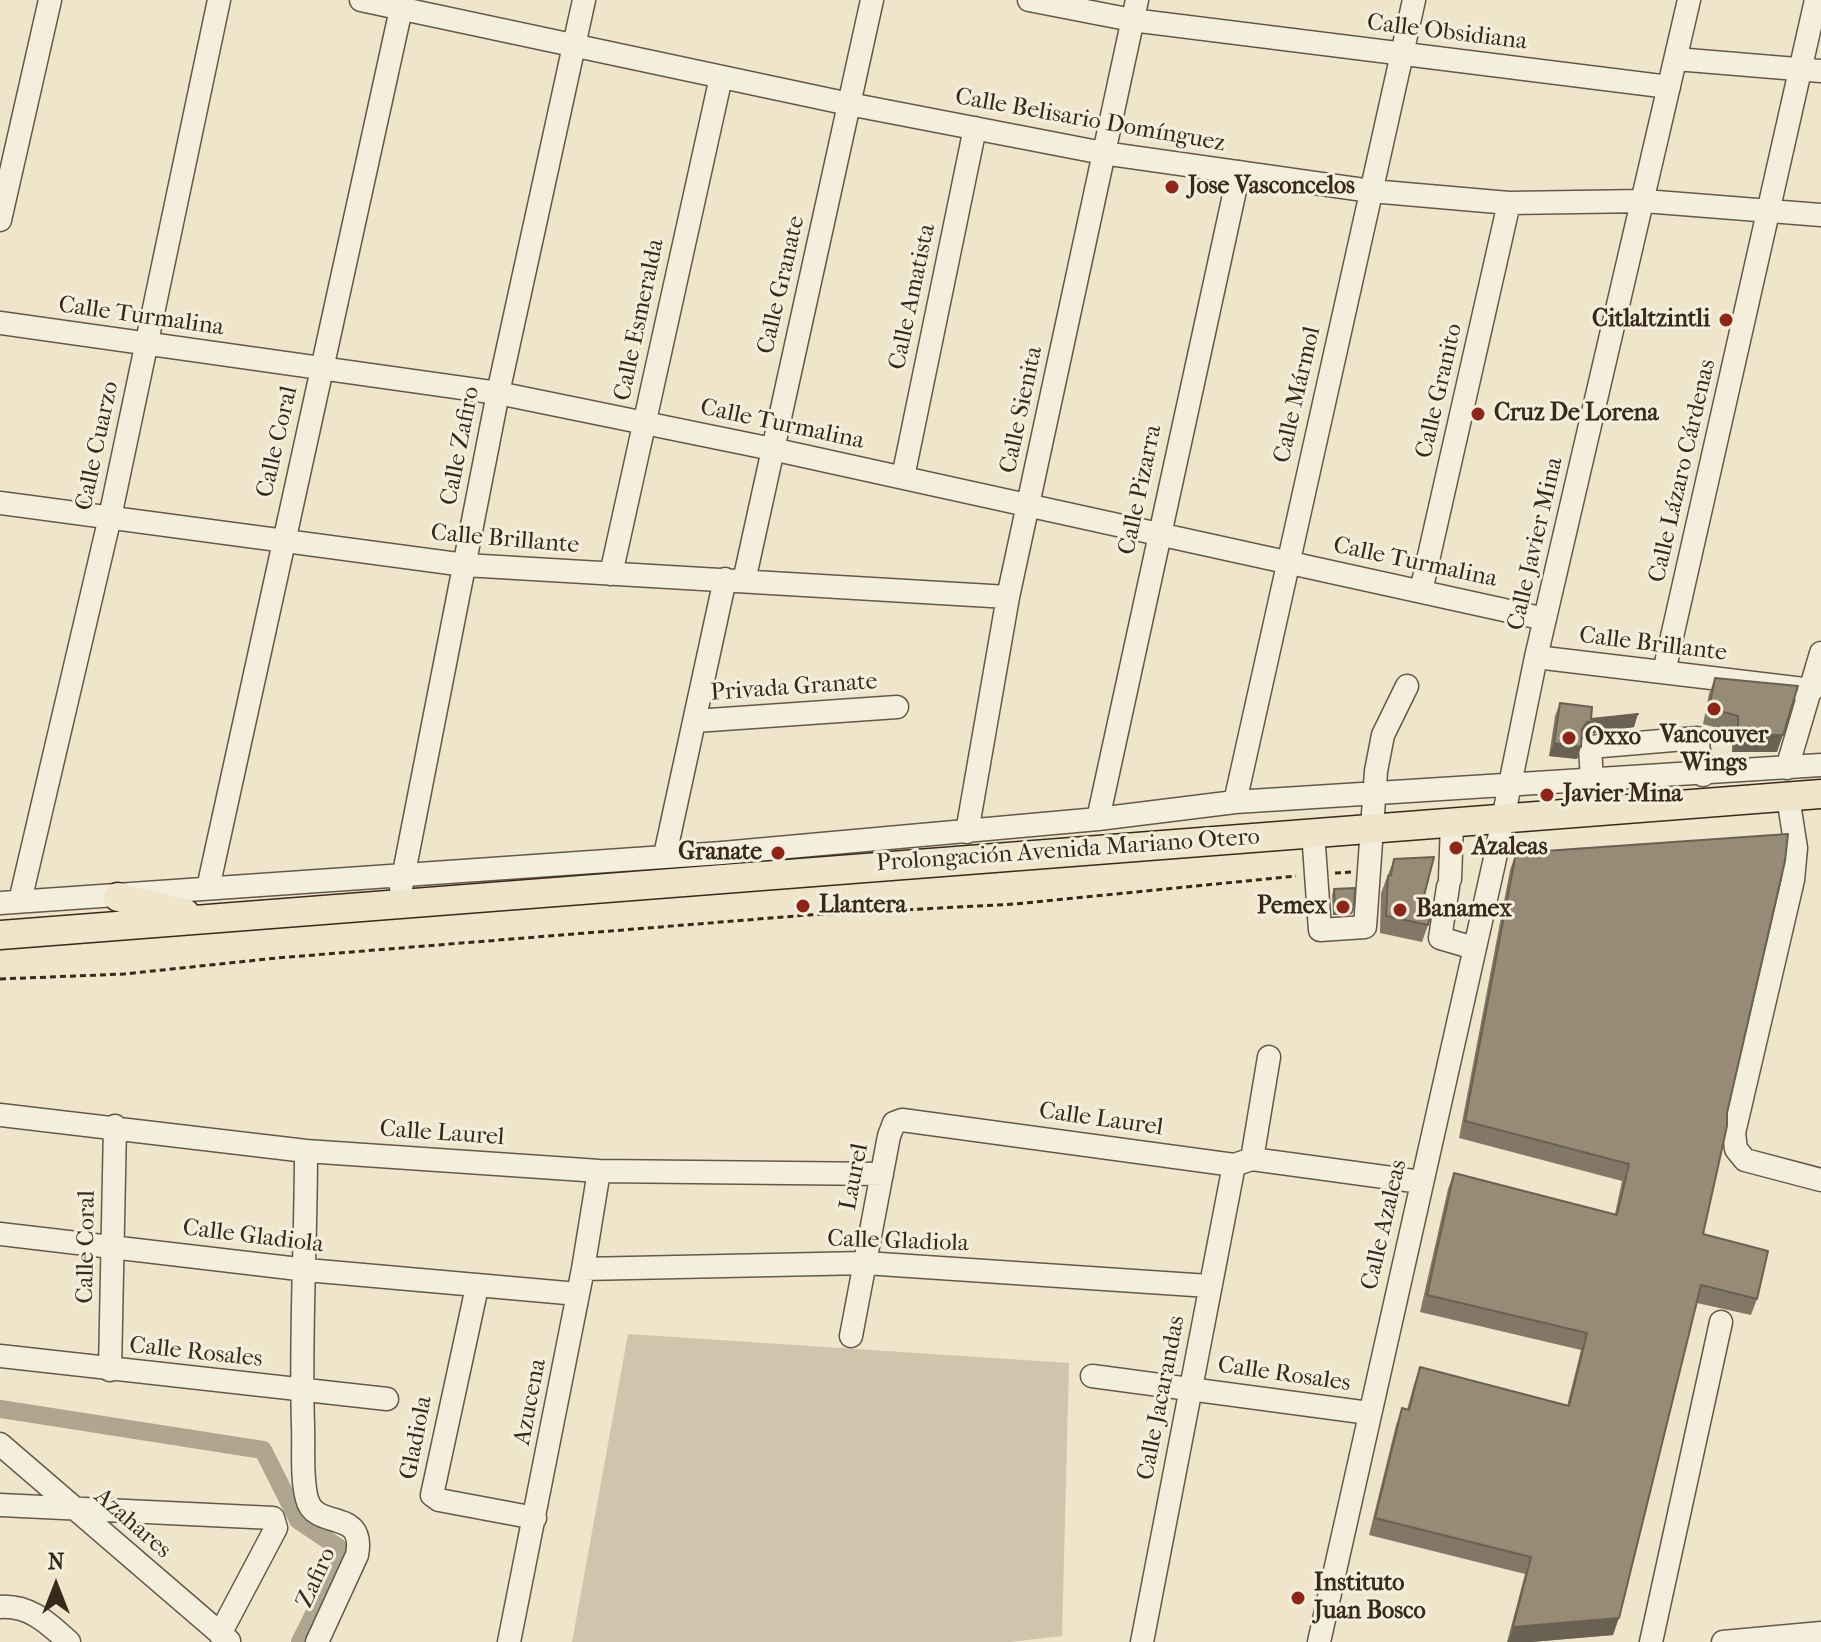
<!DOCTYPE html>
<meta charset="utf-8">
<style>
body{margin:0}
#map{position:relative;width:1821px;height:1642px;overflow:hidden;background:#eee5cb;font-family:"IM FELL French Canon",serif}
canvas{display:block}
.north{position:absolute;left:16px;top:1546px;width:80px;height:80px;-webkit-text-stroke:6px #f4eedd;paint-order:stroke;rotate:0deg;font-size:22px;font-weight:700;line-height:32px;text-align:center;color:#382919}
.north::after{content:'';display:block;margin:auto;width:28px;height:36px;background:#382919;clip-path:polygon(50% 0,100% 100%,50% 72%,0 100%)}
</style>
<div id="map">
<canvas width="1821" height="1642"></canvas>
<div class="north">N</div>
</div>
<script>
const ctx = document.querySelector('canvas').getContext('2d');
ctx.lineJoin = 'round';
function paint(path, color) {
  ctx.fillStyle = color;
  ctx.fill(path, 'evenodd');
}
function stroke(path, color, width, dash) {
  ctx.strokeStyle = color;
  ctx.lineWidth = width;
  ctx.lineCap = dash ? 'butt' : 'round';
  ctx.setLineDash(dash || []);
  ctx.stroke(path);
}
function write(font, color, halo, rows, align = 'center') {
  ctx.font = font + ' "IM FELL French Canon",serif';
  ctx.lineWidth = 6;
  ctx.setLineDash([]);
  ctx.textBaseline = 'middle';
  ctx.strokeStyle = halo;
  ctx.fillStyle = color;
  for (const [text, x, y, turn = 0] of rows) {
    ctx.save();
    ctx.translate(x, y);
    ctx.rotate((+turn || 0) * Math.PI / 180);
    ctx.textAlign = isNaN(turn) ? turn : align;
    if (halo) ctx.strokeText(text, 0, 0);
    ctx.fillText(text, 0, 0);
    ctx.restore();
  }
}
paint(new Path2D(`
 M628,1334l441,29 -7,273 -53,6h-437z`), '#cfc5ad');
stroke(new Path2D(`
 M0,1409l263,41 35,70 40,27v19l-38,76`), '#b0a58e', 18);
const minor = new Path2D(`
 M361,0l488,104 254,49 268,38 138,12 135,-2 177,14
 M1029,0l103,20 537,67
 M1676,59l145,12
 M0,220l50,-220
 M0,323l498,70 274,56 773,170
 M903,477l72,-349
 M0,503l465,62 543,32
 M611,574l110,-497
 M744,581l128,-581
 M1421,591l88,-388
 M1536,657l276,33
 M1664,672l152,-672
 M695,721l202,-14
 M1787,768l34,-115
 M1592,780l-2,-33 107,-9 6,37
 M1788,797l8,51 -3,32 -59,253 2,16 9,11 76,20
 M1235,802l179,-802
 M1098,819l141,-647
 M967,832l41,-235 129,-597
 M1313,832l7,98 45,-3 11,-156 7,-36 24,-49
 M665,855l60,-276
 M1450,879l2,-56
 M1448,887l-8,51 34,10
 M208,888l193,-879
 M401,888l97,-495 86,-393
 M20,901l90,-384 109,-517
 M0,903l722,-50 376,-34 137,-17 586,-37
 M0,1115l306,36 293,20 283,3
 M306,1151c0,91 -6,183 -3,275 1,23 -2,51 4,73 8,32 59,8 50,56l-40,87
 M1252,1159l17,-102
 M0,1234l307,36 271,24
 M583,1269l282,-6 344,23
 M477,1287l-45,208 7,5 96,18
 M851,1336l38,-200 5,-13 8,-3 332,45 18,-6 169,23
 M0,1356l387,43
 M110,1370l5,-244
 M1092,1376l277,37
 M0,1444l229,197
 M0,1505l273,13 3,10 -56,106
 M0,1607c30,-2 48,16 69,35
 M509,1642l74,-373 16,-98
 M1142,1642l92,-477
 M1319,1642l175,-779 42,-206 153,-657
 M1651,1642l70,-320
 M1723,1642l98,-9`);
const major = new Path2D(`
 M118,897l67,16
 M0,935l1821,-141`);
stroke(minor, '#665846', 25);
stroke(major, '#382919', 31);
stroke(new Path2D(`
 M1335,873l17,-1
 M0,979l124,-5 153,-16 531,-43 207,-11 281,-28`), '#382919', 3, [6, 4]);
stroke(minor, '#f4eedd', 22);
stroke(major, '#eee5cb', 28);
paint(new Path2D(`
 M1715,678l62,74h-45v-20l-29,-8 6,-30z
 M1560,703l31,16 43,8 -51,8 -6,24 -28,-3 6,-40z
 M1516,853l211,260 -24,121 54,65 -6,16 -54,-12 -84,332 -82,7h-24l18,-68 -156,-39 27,-110 6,-17 5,2 7,-26 6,-17 147,39 14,-56 -161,-38 28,-123 6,-16 161,41 7,-33 -163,-43 51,-268z
 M1394,859l34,66 -6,17 -42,-9 1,-40z
 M1334,889l20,19 -2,6 -19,1 -1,-20z`), '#827865');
paint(new Path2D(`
 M1638,714l-4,13 -51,8 -6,7 5,-13 5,-7z
 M1738,735h45l-6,17h-45z
 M1554,743l27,4 -4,12 -28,-3z
 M1354,908l-2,6 -19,1 2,-6z
 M1619,1618l-6,17 -82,7h-23l5,-15z`), '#6a6153');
const building = new Path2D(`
 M1715,678l83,8 -15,49h-45v-19l-29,-8z
 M1560,703l32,4 -1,12 47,-5 -51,8 -5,7 -1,18 -27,-4z
 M1788,834l-3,27 -58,252v13l-24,108 65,17 -11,48 -56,-14 -82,333 -106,9 18,-70 -156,-39 27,-110 7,2 11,-43 149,39 18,-73 -160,-38 27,-122 163,42 12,-51 -164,-43 51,-268z
 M1434,857l-14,54 11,1 -3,13 -42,-9 2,-40 3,-1 3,-16z
 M1355,888l-1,20 -19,1 -1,-20z`);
paint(building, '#978b76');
stroke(building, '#6a6153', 2);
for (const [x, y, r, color] of [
 [1172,187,8,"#8f2418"],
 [1726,320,8,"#8f2418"],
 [1478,414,8,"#8f2418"],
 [1714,709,8,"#8f2418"],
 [1569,738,8,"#8f2418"],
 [1547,795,8,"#8f2418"],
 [1456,848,8,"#8f2418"],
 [778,853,8,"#8f2418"],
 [803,906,8,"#8f2418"],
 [1343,907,8,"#8f2418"],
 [1400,910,8,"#8f2418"],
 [1298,1598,8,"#8f2418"]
]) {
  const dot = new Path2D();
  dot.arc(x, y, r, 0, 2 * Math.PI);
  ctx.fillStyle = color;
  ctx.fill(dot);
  stroke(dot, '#f4eedd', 3);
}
write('24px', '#382919', '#f4eedd', [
 ["Calle Obsidiana",1447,33,7],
 ["Calle Belisario Domínguez",1090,121,10],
 ["Calle Granate",782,285,-77],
 ["Calle Amatista",913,297,-78],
 ["Calle Turmalina",141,317,8],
 ["Calle Esmeralda",640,320,-78],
 ["Calle Granito",1440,391,-77],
 ["Calle Mármol",1298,395,-77],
 ["Calle Sienita",1022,410,-78],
 ["Calle Turmalina",782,425,12],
 ["Calle Coral",278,442,-77],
 ["Calle Cuarzo",98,446,-78],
 ["Calle Zafiro",461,446,-79],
 ["Calle Lázaro Cárdenas",1683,471,-77],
 ["Calle Pizarra",1141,490,-78],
 ["Calle Brillante",505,540,5],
 ["Calle Javier Mina",1536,544,-77],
 ["Calle Turmalina",1415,563,12],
 ["Calle Brillante",1653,645,7],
 ["Privada Granate",794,688,-4],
 ["Prolongación Avenida Mariano Otero",1068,851,-4],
 ["Calle Laurel",1101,1120,8],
 ["Calle Laurel",442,1134,4],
 ["Laurel",855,1177,-79],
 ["Calle Azaleas",1385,1225,-77],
 ["Calle Gladiola",253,1237,7],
 ["Calle Gladiola",898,1242,2],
 ["Calle Coral",87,1247,-89],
 ["Calle Rosales",196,1353,6],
 ["Calle Rosales",1284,1375,8],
 ["Calle Jacarandas",1162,1398,-79],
 ["Azucena",531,1402,-79],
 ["Gladiola",417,1438,-79],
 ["Azahares",132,1524,41],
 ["Zafiro",317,1578,-66]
]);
write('bold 24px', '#382919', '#f4eedd', [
 ["Jose Vasconcelos",1188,187],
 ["Citlaltzintli",1710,320,"right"],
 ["Cruz De Lorena",1494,414],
 ["Vancouver",1714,736,"center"],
 ["Wings",1714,764,"center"],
 ["Oxxo",1585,738],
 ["Javier Mina",1563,795],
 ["Azaleas",1472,848],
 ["Granate",762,853,"right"],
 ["Llantera",819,906],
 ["Pemex",1327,907,"right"],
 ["Banamex",1416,910],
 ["Instituto",1314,1584],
 ["Juan Bosco",1314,1612]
], 'left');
</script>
